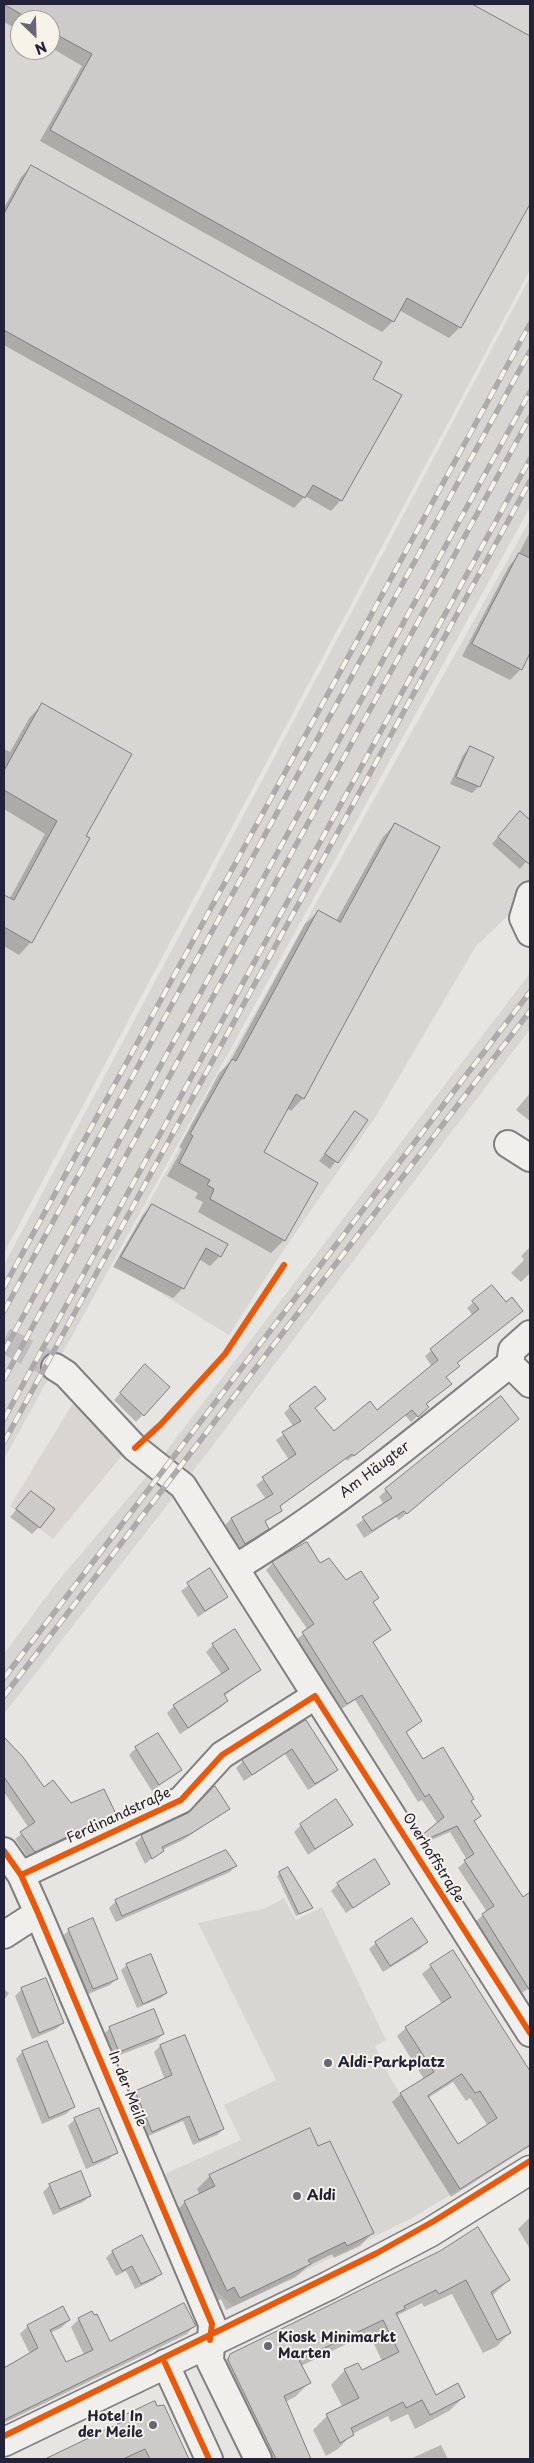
<!DOCTYPE html>
<meta charset="utf-8">
<style>
body{margin:0}
#map{position:relative;width:534px;height:2463px;overflow:hidden;background:#e7e5e1;font-family:"Playpen Sans",sans-serif}
canvas{display:block}
.frame{position:absolute;inset:0;border:5px solid #22223b;pointer-events:none}
.north{position:absolute;left:10px;top:10px;width:50px;height:50px;box-sizing:border-box;background:#f7f3e8;border:1px solid #a29fa3;border-radius:50%;rotate:156deg;font-size:14px;font-weight:700;line-height:20px;text-align:center;color:#22223b}
.north::after{content:'';display:block;margin:auto;width:18px;height:22px;background:#676675;clip-path:polygon(50% 0,100% 100%,50% 72%,0 100%)}
</style>
<div id="map">
<canvas width="534" height="2463"></canvas>
<div class="frame"></div>
<div class="north">N</div>
</div>
<script>
const ctx = document.querySelector('canvas').getContext('2d');
ctx.lineJoin = 'round';
function paint(path, color) {
  ctx.fillStyle = color;
  ctx.fill(path, 'evenodd');
}
function stroke(path, color, width, dash) {
  ctx.strokeStyle = color;
  ctx.lineWidth = width;
  ctx.lineCap = dash ? 'butt' : 'round';
  ctx.setLineDash(dash || []);
  ctx.stroke(path);
}
function write(font, color, halo, rows, align = 'center') {
  ctx.font = font + ' "Playpen Sans",sans-serif';
  ctx.lineWidth = 4;
  ctx.setLineDash([]);
  ctx.textBaseline = 'middle';
  ctx.strokeStyle = halo;
  ctx.fillStyle = color;
  for (const [text, x, y, turn = 0] of rows) {
    ctx.save();
    ctx.translate(x, y);
    ctx.rotate((+turn || 0) * Math.PI / 180);
    ctx.textAlign = isNaN(turn) ? turn : align;
    if (halo) ctx.strokeText(text, 0, 0);
    ctx.fillText(text, 0, 0);
    ctx.restore();
  }
}
paint(new Path2D(`
 M4,4h526v266l-526,983zM20,20h30v30h-30z
 M530,277v230l-526,952v-194z
 M530,520v375l-54,51 -100,170 -93,135 -54,84 -115,-70z
 M530,973v56l-342,449 -27,-20z
 M151,1471l28,19 -175,224v-60l50,-68z
 M284,1898l12,22 26,-13 64,133 -11,6 16,33 69,110 -48,29 -179,88 -18,-16 -53,-115 79,-35 -17,-35 52,-25 -78,-157 68,-15z`), '#d8d6d3');
paint(new Path2D(`
 M73,1403l52,49 -72,87 -43,-33z`), '#d9d6d2');
paint(new Path2D(`
 M4,4l112,1 353,-1 61,34v163l-70,126 -11,11 -50,-28 -6,11 -11,11 -342,-191 42,-75 -32,-19v-27h-30v11l-16,-9z
 M31,167l340,212 -30,121 -10,11 -26,-15 -11,12 -290,-163v-137l17,-31z
 M530,532v119l-9,18 -11,11 -48,-24 47,-90 8,-9z
 M42,705l42,131 -53,106 -12,13 -15,-9v-49l5,3 36,-66 -41,-25v-60l6,3 20,-35z
 M470,748l9,38 -7,7 -22,-9 13,-29z
 M530,818v39l-10,12 -28,-25 22,-25z
 M395,824l-92,274 -12,13 -5,-3 -23,44 21,88 -13,13 -73,-41 5,-10 -8,-4 3,-5 -31,-17 15,-27 -3,-2 40,-74 11,-11 75,-138 13,-12 18,9 47,-84z
 M530,1093v28l-14,-11z
 M355,1113l11,8 -36,48 -11,-8z
 M152,1205l68,51 -10,10 -11,-7 -16,29 -10,10 -60,-31 30,-52z
 M530,1247v26l-9,9 -10,-9 13,-13 -3,-4z
 M491,1287l5,44 -40,33 -11,13 -1,13 -19,15 -4,8 -10,9 -6,-7 -58,46 -1,-2 -67,48 2,3 -17,12 4,6 -29,21 -14,-24 6,-6 35,-20 -10,-14 33,-25 -13,-20 18,-13 -10,-14 6,-6 24,1 19,24 44,-20 55,-45 -7,-11 48,-40 -6,-8z
 M138,1373l30,14 -32,35 -22,-22z
 M510,1426l-111,94 -3,-3 -32,21 -8,-13 28,-21 -5,-7 7,-7z
 M31,1493l8,34 -7,7 -22,-17z
 M306,1543l14,22 57,33 -4,5 17,27 -17,13 47,78 -14,12 16,28 51,38 -3,3 9,14 -5,6 48,77 8,-5v94l-9,5 -45,-72 11,-9 -29,-44 9,-8 -17,-28 -32,14 -2,-4 22,-18 -16,-24 -4,2 -63,-102 -15,10 -44,-70 12,-10 -42,-60 7,-7z
 M209,1570l18,27 -29,20 -17,-26z
 M213,1645l47,25 -36,26 3,5 -7,7 -40,26 -13,-21 7,-7 48,-31 -16,-23z
 M306,1721l31,48 -7,7 -22,14 -23,-36 -41,27 -8,-13 7,-7z
 M6,1741l38,48 27,16 44,8 -7,7 -80,38 -13,-19 14,-11 -25,-36v-49z
 M136,1748l44,22 -28,21 -23,-36z
 M228,1809l-45,31 -21,10 -17,14 -10,-21 7,-7 46,-22z
 M301,1825h50l-43,30 -14,-23z
 M236,1866l-6,6 -114,50 -7,-14 7,-7 57,-27 2,2z
 M280,1873l32,34 -3,3 -13,6 -19,-40z
 M389,1883l-43,30 -15,-22 7,-7z
 M69,1930l48,48 -7,7 -24,10 -24,-58z
 M426,1942l-6,7 -37,23 -14,-23 7,-6z
 M453,1952l77,121v73l-79,51 -59,-95 9,-8 23,-15 -27,-43 9,-8 36,-24 -20,-30 9,-8zM453,2082l13,19 4,-3 18,28 -30,20 -30,-48z
 M127,1965l39,28 -5,5 -24,10 -16,-38z
 M4,1989l5,4 -5,7z
 M22,1989l41,34 -7,6 -24,10 -17,-43z
 M110,2028l53,6 -7,7 -44,17 -9,-23z
 M184,2037l39,92 -6,6 -24,10 -10,-24 -37,16 -17,-39 7,-6 29,-12 -11,-28 6,-6z
 M22,2052l51,55 -7,7 -24,10 -26,-65z
 M75,2119l41,33 -7,7 -23,10 -18,-43z
 M318,2148l54,85 -12,13 -26,12 -2,-4 -24,12 -12,11 -70,33 -5,-11 -8,4 -41,-88 13,-13 15,-7 -3,-6 13,-13z
 M50,2185l40,11 -7,6 -30,13 -10,-23z
 M530,2217v32l-12,-20z
 M112,2252l48,22 -6,6 -19,9 -9,-18 -10,5 -10,-18z
 M440,2252l69,28 -18,17 19,36 -14,14 -13,6 -31,-59 -28,13 -2,-4 -26,13 39,80 29,1 -15,14 -34,18 -7,-15 -17,8 -3,-6 -36,18 -14,15 -12,7 -13,-26 14,-14 16,-8 -12,-23 14,-15 17,1 20,-10 -13,-28 -68,33 8,17 -14,14 -10,5 25,57h-55l-39,-90 15,-14z
 M79,2319l31,23 84,-16 -7,8 -183,89v-56l26,-13 -10,-20 8,-8 41,-6 -8,8 -11,5 16,30 18,-8 -13,-28z
 M156,2407h7l25,52h-126l51,-31 9,-10z
 M441,2445l7,14h-38z`), '#0003');
const building = new Path2D(`
 M4,4h468l58,32v168l-69,124 -54,-30 -13,24 -344,-192 42,-76 -42,-23v-11h-19z
 M31,165l351,197 -9,17 29,16 -60,106 -29,-16 -8,13 -301,-168v-116z
 M519,553l11,5v95l-8,17 -50,-26z
 M42,703l90,51 -46,82 4,2 -58,105 -28,-16v-32l10,5 43,-79 -53,-31v-19z
 M470,746l24,11 -14,30 -24,-10z
 M520,811l10,9v45l-32,-28z
 M395,823l45,24 -136,252 -8,-5 -32,58 54,31 -33,58 -75,-42 4,-10 -7,-4 3,-5 -31,-17 14,-27 -3,-2 42,-75 4,2 82,-151 22,12z
 M355,1111l13,9 -30,43 -13,-9z
 M152,1204l76,40 -7,13 -15,-9 -22,41 -63,-32z
 M492,1285l14,17 6,-5 11,14 -66,52 3,3 -14,11 6,7 -26,20 3,3 -11,10 -6,-7 -58,46 -2,-2 -72,52 2,5 -17,10 4,8 -24,15 -14,-26 42,-24 -11,-17 34,-23 -14,-22 19,-11 -12,-15 26,-20 11,13 -11,9 19,23 36,-30 7,9 61,-50 -8,-11 49,-40 -7,-8z
 M145,1364l25,23 -26,29 -24,-23z
 M501,1396l18,23 -112,95 -3,-3 -32,20 -10,-14 30,-19 -7,-9z
 M31,1491l24,18 -15,19 -24,-19z
 M307,1542l13,21 9,-5 17,22 15,-9 18,27 -6,4 18,28 -18,12 49,79 -16,11 17,27 20,-12 31,52 -3,2 10,15 -7,5 21,33 28,43 7,-5v99l-48,-77 12,-8 -30,-46 10,-6 -17,-28 -32,14 -3,-5 22,-18 -15,-23 -4,3 -63,-102 -15,9 -45,-72 12,-8 -42,-62z
 M210,1568l18,29 -23,14 -18,-28z
 M235,1629l26,41 -37,24 4,7 -40,27 -15,-23 56,-36 -17,-25z
 M306,1720l32,50 -23,14 -23,-35 -40,26 -10,-15z
 M158,1733l24,37 -23,15 -24,-38z
 M4,1737l19,20 21,30 9,-7 18,23 33,-14 12,25 -81,38 -15,-20 15,-10 -31,-45z
 M215,1786l15,23 -38,24 -30,14 2,4 -12,8 -11,-24 47,-22z
 M336,1799l17,26 -38,24 -15,-25z
 M226,1850l11,16 -115,50 -7,-16z
 M375,1859l15,25 -37,24 -16,-25z
 M288,1867l25,41 -14,6 -20,-42z
 M93,1918l25,61 -25,10 -25,-60z
 M412,1918l16,24 -38,24 -15,-24z
 M453,1950l77,121v74l-70,44 -60,-96 34,-21 -29,-45 46,-30 -21,-32zM462,2074l13,19 5,-2 17,27 -39,26 -30,-48z
 M151,1954l16,39 -24,11 -17,-40z
 M46,1978l18,45 -25,10 -18,-45z
 M154,2009l10,25 -45,18 -10,-25z
 M185,2035l39,94 -25,11 -10,-24 -37,16 -17,-41 37,-16 -12,-30z
 M47,2041l28,66 -26,11 -27,-67z
 M99,2108l19,45 -25,10 -19,-45z
 M310,2128l8,18 12,-5 44,92 -27,13 -2,-4 -37,18 3,4 -71,34 -6,-11 -7,4 -43,-90 31,-15 -6,-11z
 M81,2171l10,25 -31,13 -11,-25z
 M478,2227l32,53 -19,12 20,41 -14,7 -31,-60 -27,14 -3,-4 -32,16 1,3 -9,4 40,82 22,-12 7,14 -35,18 -8,-15 -16,8 -3,-6 -52,26 3,7 -14,8 -14,-29 33,-16 -15,-29 14,-6 4,7 37,-18 -16,-32 -84,40 12,23 -27,13 27,63h-35l-48,-99 2,-6 210,-103z
 M142,2235l20,39 -21,10 -9,-18 -10,5 -10,-20z
 M184,2303l12,23 -192,94v-52l34,-20 -11,-23 36,-19 7,14 -20,10 16,32 27,-12 -15,-32 14,-7 2,4 3,-1 13,27z
 M155,2401l2,5 7,-1 25,54h-39l-5,-10 -22,10h-78l79,-38 -3,-4z`);
paint(building, '#cdcbc9');
stroke(building, '#7f7e81', 1);
stroke(new Path2D(`
 M4,1340l51,27`), '#c0bec0', 26, [26, 13]);
const minor = new Path2D(`
 M530,895l-7,23 7,15
 M508,1144l22,14
 M510,1364l20,20
 M55,1367l11,7 69,74 48,38 347,547
 M235,1568c98,-59 186,-133 275,-204l2,-14 18,-16
 M4,1851l17,24 17,38 174,411 -2,37 48,98
 M21,1875l160,-75 41,-45 93,-59
 M4,1935l34,-22
 M165,2363l44,96`);
const major = new Path2D(`
 M4,2442l324,-156 101,-53 101,-63`);
stroke(minor, '#7f7e81', 30);
stroke(major, '#7f7e81', 31);
stroke(minor, '#f0efeb', 26);
stroke(major, '#f0efeb', 28);
const rail = new Path2D(`
 M4,1287l526,-963
 M4,1311l526,-960
 M4,1351l526,-959
 M4,1379l526,-962
 M4,1419l526,-960
 M4,1442l526,-961
 M4,1678l526,-686
 M4,1696l526,-685`);
stroke(rail, '#acaaab', 5.5);
stroke(rail, '#f7f3e8', 4, [11]);
stroke(new Path2D(`
 M135,1448l26,-24 64,-70 59,-89
 M4,1851l17,24 17,38 174,411 -2,16
 M21,1875l160,-75 41,-45 93,-59 215,337
 M165,2363l44,96
 M4,2436l373,-183 57,-32 96,-60`), '#e8590c', 6);
for (const [x, y, r, color] of [
 [328,2063,5,"#676675"],
 [297,2196,5,"#676675"],
 [268,2346,5,"#676675"],
 [153,2425,5,"#676675"]
]) {
  const dot = new Path2D();
  dot.arc(x, y, r, 0, 2 * Math.PI);
  ctx.fillStyle = color;
  ctx.fill(dot);
  stroke(dot, '#f7f3e8', 2);
}
write('14px', '#22223b', '#f7f3e8', [
 ["Am Häugter",375,1470,-37],
 ["Ferdinandstraße",119,1816,-25],
 ["Overhoffstraße",433,1858,58],
 ["In der Meile",127,2089,68]
]);
write('bold 14px', '#22223b', '#f7f3e8', [
 ["Aldi-Parkplatz",338,2063],
 ["Aldi",307,2196],
 ["Kiosk Minimarkt",278,2338],
 ["Marten",278,2354],
 ["Hotel In",143,2417,"right"],
 ["der Meile",143,2433,"right"]
], 'left');
</script>
